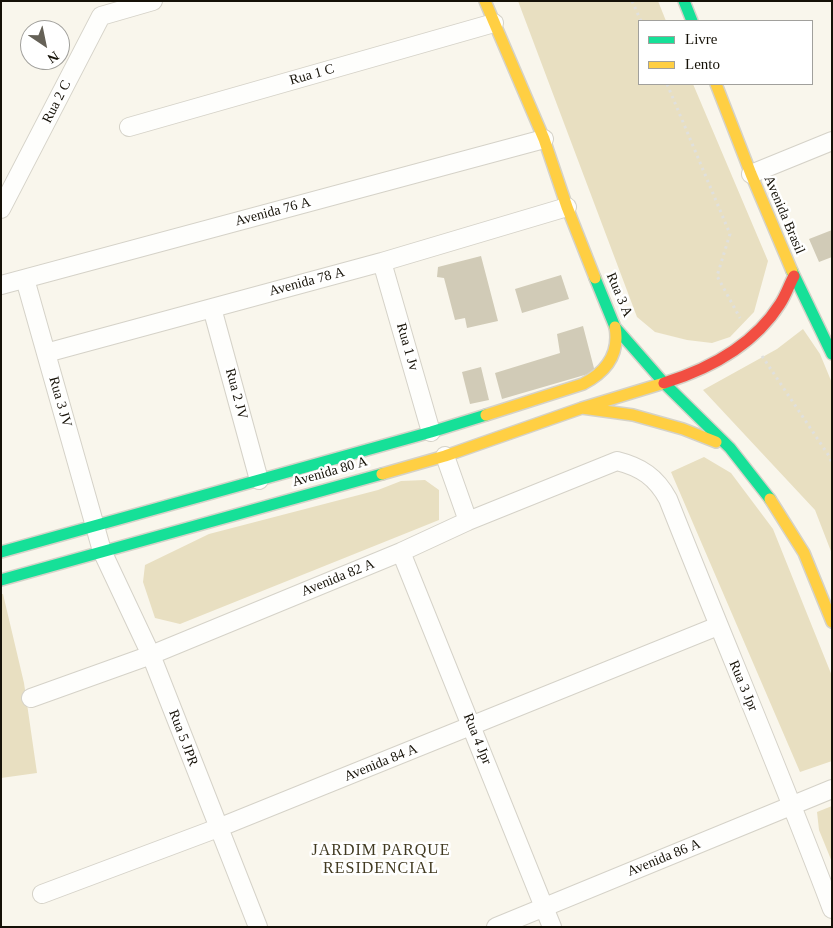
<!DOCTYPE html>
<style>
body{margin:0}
#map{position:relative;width:833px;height:928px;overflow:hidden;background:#f9f6ec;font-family:Georgia,serif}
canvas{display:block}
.frame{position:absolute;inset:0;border:2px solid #151107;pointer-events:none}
.legend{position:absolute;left:638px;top:20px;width:175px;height:65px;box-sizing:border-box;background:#fff;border:1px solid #a1a09c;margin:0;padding:6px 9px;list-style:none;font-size:15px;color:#151107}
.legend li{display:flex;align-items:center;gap:10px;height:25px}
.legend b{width:25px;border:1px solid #a1a09c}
.north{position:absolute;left:20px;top:20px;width:50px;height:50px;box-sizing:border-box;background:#fff;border:1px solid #a1a09c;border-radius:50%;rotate:146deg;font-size:14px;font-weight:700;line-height:20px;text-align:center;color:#151107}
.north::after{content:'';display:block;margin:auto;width:18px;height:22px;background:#656157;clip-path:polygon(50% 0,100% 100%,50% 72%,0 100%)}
</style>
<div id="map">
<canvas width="833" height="928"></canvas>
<div class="frame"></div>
<ul class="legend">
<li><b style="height:6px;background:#16e098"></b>Livre</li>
<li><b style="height:6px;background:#ffcf43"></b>Lento</li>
</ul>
<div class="north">N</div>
</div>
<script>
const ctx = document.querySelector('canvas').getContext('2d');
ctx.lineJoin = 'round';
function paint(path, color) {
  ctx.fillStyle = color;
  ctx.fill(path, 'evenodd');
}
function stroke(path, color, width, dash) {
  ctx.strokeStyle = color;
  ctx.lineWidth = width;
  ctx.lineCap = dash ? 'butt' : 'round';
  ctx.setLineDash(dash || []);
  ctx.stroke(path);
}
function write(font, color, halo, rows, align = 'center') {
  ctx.font = font + ' Georgia,serif';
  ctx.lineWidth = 5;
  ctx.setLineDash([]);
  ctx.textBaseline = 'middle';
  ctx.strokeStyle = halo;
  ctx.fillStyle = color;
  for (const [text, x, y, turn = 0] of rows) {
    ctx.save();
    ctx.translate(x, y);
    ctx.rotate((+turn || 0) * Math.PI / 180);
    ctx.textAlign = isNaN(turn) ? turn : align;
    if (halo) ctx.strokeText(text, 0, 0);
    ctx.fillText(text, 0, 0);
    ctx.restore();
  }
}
paint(new Path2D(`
 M518,1h140l8,20h-27v63h54l75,177 -14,51 -24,25 -18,6 -25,-3 -32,-8 -18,-15z
 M803,329l17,25 12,29v171l-17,-44 -112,-120 74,-41z
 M704,457l27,16 42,56 59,147v85l-32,11 -129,-300z
 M425,480l14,10v30l-259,104 -25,-6 -12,-36 2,-17 64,-31 169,-44 23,-9z
 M1,594h2l21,89 13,90 -36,5z
 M832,806v56l-13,-32 -2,-18z`), '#e8dfc1');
paint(new Path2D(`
 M832,230v27l-13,5 -10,-23z
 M481,256l17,65 -31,7 -2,-10 -10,2 -11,-42 -7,-1 1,-10z
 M561,275l8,24 -47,14 -7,-24z
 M583,326l12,46 -93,27 -7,-26 65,-20 -3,-19z
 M481,367l8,33 -19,4 -8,-32z`), '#d1cbb7');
const street = new Path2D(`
 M129,127l365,-104
 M751,174l81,-33
 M1,209l100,-193 52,-15
 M382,262l49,170
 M25,279l77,272 49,104 107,272
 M1,285l543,-146
 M212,308l47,172
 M46,353l336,-91 185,-55
 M445,456l23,65
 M401,552l151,375
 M31,698l120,-43 250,-103 67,-31 149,-60c24,6 39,16 51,38 54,137 112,272 164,410
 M42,894l176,-66 500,-202
 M496,927l336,-138`);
const fast = new Path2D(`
 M684,1l8,20
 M792,271l40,83
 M595,278l20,49 49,56 66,65 40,51
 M1,552l430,-120 55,-17
 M1,580l381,-106`);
const slow = new Path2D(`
 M485,1l59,138 23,68 28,71
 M716,84l35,90 41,97
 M582,408l51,7 50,14 33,13
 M486,415l97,-31c23,-12 37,-30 32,-57
 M382,474l63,-18 137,-48 82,-25
 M770,499l34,54 28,69`);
const jam = new Path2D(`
 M664,383c45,-14 90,-38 116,-79 6,-9 9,-19 14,-28`);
stroke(street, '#d5d2c8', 20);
stroke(fast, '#d5d2c8', 14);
stroke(slow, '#d5d2c8', 14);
stroke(jam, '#d5d2c8', 14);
stroke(new Path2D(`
 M632,1l9,20
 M667,84l63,150 -13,42 23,42
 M762,356l67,100 3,7`), '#e0e0dd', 3, [2.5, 4]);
stroke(street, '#fefefc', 18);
stroke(fast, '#16e098', 11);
stroke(slow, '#ffcf43', 11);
stroke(jam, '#f24e42', 11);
write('14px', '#151107', '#fff', [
 ["Rua 1 C",312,75,-16],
 ["Rua 2 C",57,102,-63],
 ["Avenida 76 A",273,212,-15],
 ["Avenida Brasil",784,215,67],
 ["Avenida 78 A",307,282,-15],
 ["Rua 3 A",619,295,67],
 ["Rua 1 Jv",407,347,74],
 ["Rua 2 JV",236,394,75],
 ["Rua 3 JV",60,402,74],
 ["Avenida 80 A",330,472,-16],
 ["Avenida 82 A",338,578,-22],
 ["Rua 3 Jpr",743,686,67],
 ["Rua 5 JPR",183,738,69],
 ["Rua 4 Jpr",477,739,68],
 ["Avenida 84 A",381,763,-22],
 ["Avenida 86 A",664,858,-22]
]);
ctx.letterSpacing = '1px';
write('16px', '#413a21', '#fff', [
 ["JARDIM PARQUE",381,851],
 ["RESIDENCIAL",381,869]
]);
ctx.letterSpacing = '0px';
</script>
